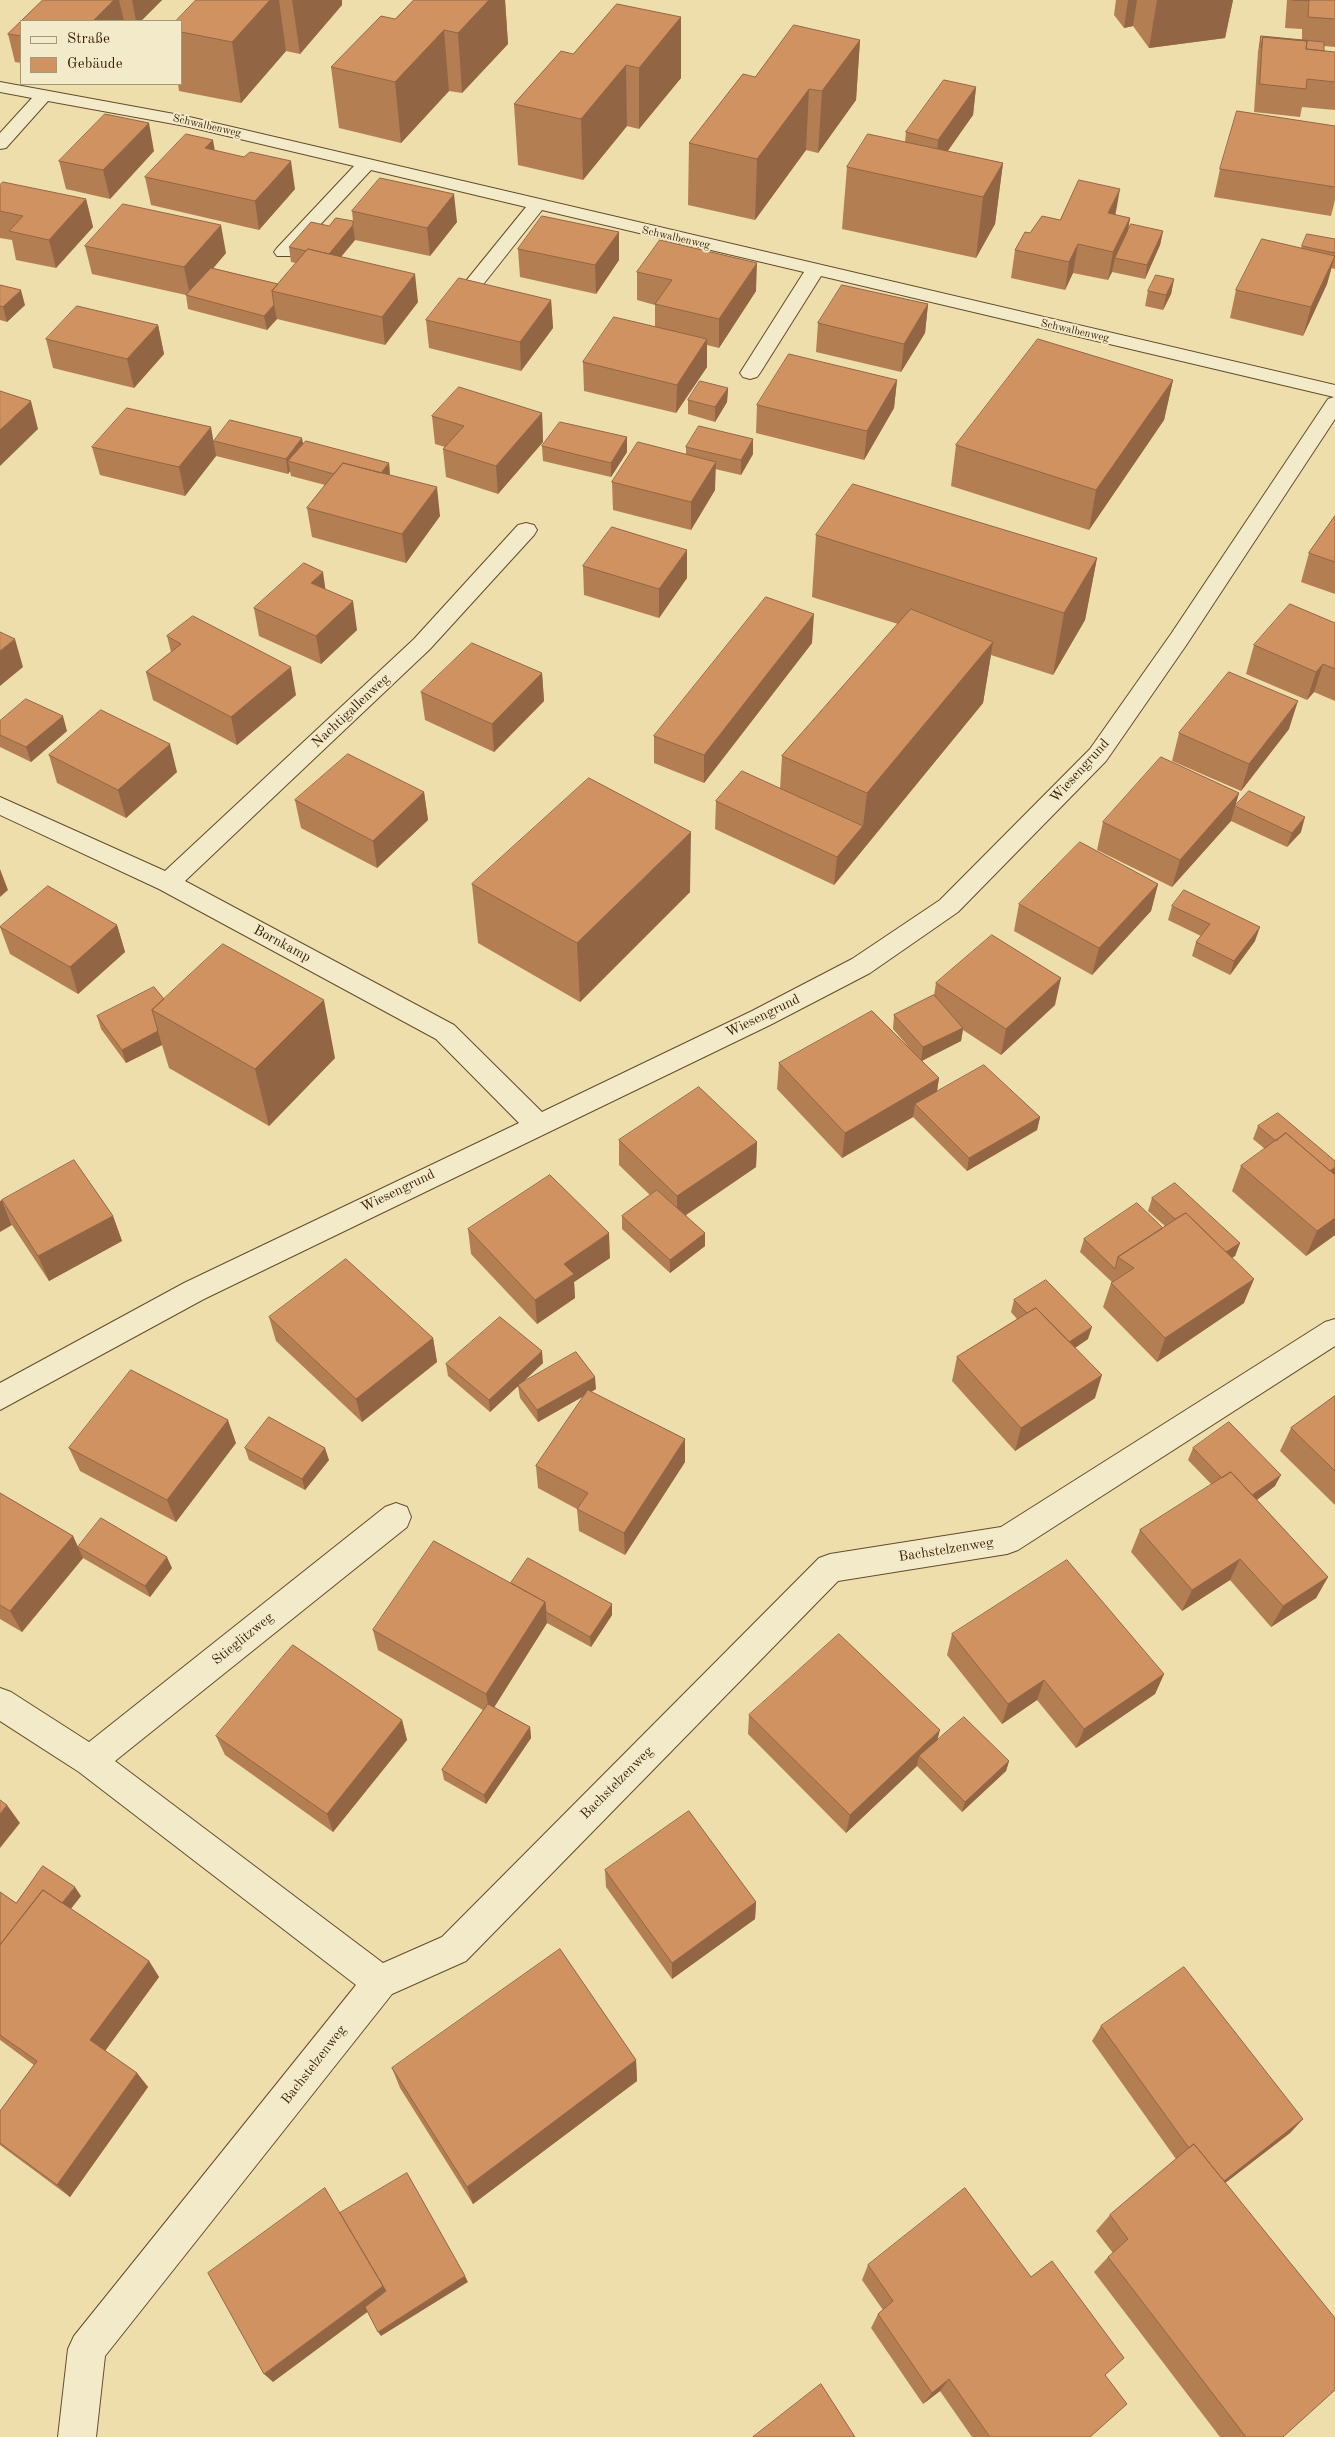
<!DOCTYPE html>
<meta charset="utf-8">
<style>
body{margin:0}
#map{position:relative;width:1335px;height:2437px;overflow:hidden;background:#eddeac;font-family:"Old Standard TT",serif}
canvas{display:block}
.legend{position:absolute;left:20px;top:20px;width:162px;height:65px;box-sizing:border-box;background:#f3eac9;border:1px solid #a79879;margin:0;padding:6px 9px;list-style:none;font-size:15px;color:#361c00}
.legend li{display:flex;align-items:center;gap:10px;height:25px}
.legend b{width:25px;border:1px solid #a79879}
</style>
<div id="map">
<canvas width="1335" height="2437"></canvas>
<ul class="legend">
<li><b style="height:6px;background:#f3eac9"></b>Straße</li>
<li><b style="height:14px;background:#d19261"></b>Gebäude</li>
</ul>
</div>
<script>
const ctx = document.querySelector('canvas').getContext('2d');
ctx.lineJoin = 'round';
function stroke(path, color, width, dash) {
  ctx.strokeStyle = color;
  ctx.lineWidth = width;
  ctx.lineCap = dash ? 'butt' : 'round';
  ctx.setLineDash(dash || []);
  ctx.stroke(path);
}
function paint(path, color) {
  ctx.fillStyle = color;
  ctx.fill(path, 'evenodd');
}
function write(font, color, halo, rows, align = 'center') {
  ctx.font = font + ' "Old Standard TT",serif';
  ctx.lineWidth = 4;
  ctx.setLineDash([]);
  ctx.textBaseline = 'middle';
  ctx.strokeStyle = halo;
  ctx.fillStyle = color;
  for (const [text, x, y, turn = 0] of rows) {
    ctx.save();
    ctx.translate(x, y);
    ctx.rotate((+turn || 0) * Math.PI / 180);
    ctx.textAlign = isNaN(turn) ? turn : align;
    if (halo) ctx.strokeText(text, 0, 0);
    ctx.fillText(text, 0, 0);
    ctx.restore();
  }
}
const minor = new Path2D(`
 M0,82l185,34 1150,269v34l-148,225 -81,117 -148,151 -88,61 -100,52 -566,274 -204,111v-27l184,-100 335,-160 -83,-84 -277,-150 -159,-74v-18l165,74 249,-232 104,-114 8,-2 8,2 3,5 -3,5 -104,114 -245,232 269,144 88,87 210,-101 100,-52 88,-59 150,-151 81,-115 157,-235 6,-2 -513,-121 -61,97 -3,4 -7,2 -7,-2 -3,-4 64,-101 -262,-62 -68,86h-14l-3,-4 69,-85 -155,-37 -80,86h-14l-3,-4 3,-4 77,-82 -169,-40 -137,-25 -42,47 -6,1v-16l32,-35 -32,-6z
 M1335,1319v27l-317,204 -11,4 -169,27 -372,380 -74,33 -287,362 -9,81h-38l10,-88 6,-13 282,-351 -277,-213 -79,-51v-33l11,4 78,50 296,-235 11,-4 11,4 4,10 -4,10 -292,234 268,202 59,-26 377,-379 11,-4 171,-27 324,-205z`);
stroke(minor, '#644c2b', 2);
paint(minor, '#f3eac9');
paint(new Path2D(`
 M43,0h119l-21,21h-120v42l-6,-1 -7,-28z
 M196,0h146v5l-42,49 -14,-3 -45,52 -62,-12 -1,-7h3v-63z
 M414,0h91l3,44 -46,49 -13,-2 -48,52 -62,-15 -8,-61 64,-48z
 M1116,0h117l-8,38 -76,10 -16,-22 -9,2 -10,-13z
 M1287,0h48v47l-11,-1v5l11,1v58l-33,-3 -2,10 -46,-5 4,-61 3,-15 41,4v-11l-17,-1z
 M681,17v61l-42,51 -12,-3 -44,54 -65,-15 -4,-61 59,-50z
 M860,40l-4,60 -38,53 -12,-3 -51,70 -67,-15 1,-62 66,-66z
 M976,87l-3,28 -26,36 56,12 -8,61 -19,34 -134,-29 5,-62 58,-25 1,-10z
 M1335,126v74l-4,16 -117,-19 6,-28z
 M154,151l-44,48 -44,-10 -7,-28z
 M145,177l150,12 -36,41 -108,-25z
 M0,185l86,14 7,28 -37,41 -40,-8 -4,-20 -12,-2z
 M352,211l105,11 -27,34 -75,-16 -14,17 77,45 -33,43 -108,-26 -10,11 -79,-21 -2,-14 -94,-21 -7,-28 141,7 -13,15 65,16 18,-21 -5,-1 -2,-15 40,-21 24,-5z
 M1116,215l14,3 -2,13h35l-3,14 -15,34 -33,-7 -4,8 -35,-7 -8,17 -54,-12 4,-28 15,-17 30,-13z
 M619,232v28l-23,34 -76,-17 -2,-28z
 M1335,239v30l-4,-1 -4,16 -24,52 -73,-18 6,-28 65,-42 1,-2z
 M637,272l119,19 -37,57 -12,-3v22l-31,46 -92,-22 -1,-29 72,-35v-22l-18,-5z
 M1174,279l-3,15 -8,16 -18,-4 3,-15z
 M0,285l25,20 -18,17 -7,-2z
 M551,300l2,28 -32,43 -92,-23 -3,-28z
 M928,304l-3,29 -24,39 -85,-20 2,-29z
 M158,325l6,29 -30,34 -81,-20 -7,-29z
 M897,380l-3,28 -30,52 -108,-27 1,-28z
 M1173,380l-9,40 -75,110 -138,-44 5,-41z
 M728,388l-1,14 -12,20 -27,-8v-14z
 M542,413l1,29 -45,52 -52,-17 -3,-28 2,-2 -10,-3 -3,-28z
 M627,437v15l-16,25 -68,-16 -1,-15z
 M214,441l89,2 86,20 1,12 50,41 -34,47 -94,-26 -5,-29 18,-23 -34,-9 -1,-5 -2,3 -72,-18 -31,40 -85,-21 -8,-28z
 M686,447l67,7 -12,21 -26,-6v21l-24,40 -78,-20 -1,-28 74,-28z
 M1335,516v78l-34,-12 8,-29z
 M816,535l281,23 -12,62 -32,55 -62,-20 -8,48 -149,182 -119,-56 1,-28 64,-12 2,-33 116,-132 -86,-27z
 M583,566l104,12 -28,40 -75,-23z
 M326,590l31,40 -36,34 -62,-28 -5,-28z
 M1335,623v78l-21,-9 -7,8 -61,-26 8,-29z
 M167,636l129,59 -59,50 -84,-45 -7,-28 25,-20z
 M812,643l-108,140 -50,-20v-27z
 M542,673l2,28 -50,51 -69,-32 -4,-28z
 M0,721l67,10 -36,31 -31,-15z
 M1289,729l-48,62 -69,-30 7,-28z
 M49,755l128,17 -51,46 -69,-35z
 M424,792l4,28 -51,48 -76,-40 -6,-28z
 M1239,793l-4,13 66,26 -14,15 -56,-26 -59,66 -75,-37 6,-28z
 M472,884l218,8 -110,110 -102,-59z
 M1158,884l-7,27 -59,64 -78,-44 5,-27z
 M1172,906l83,35 -25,34 -38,-19 4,-14 5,-6 -33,-16z
 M117,925l8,27 -47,42 -68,-40 -10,-27z
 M936,983l119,22 -54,50 -38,-25 -2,11 -39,20 17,17 -2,13 103,26 -3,13 -70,41 -54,-54 -71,41 -65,-69 2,-26 139,-5 -25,-29 1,-14 40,-20z
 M164,999l171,59 -66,68 -100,-58 -7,-23 -36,18 -25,-34 -4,-13z
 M1258,1126l77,49v60l-29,21 -74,-65 9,-25 24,-17 -12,-10z
 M619,1140l138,2 -1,25 -70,48 19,31 -35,27 -48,-44v-13l28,-21 -31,-30z
 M1152,1198l88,45 -5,13 -3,1 12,46 -87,59 -54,-55 8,-24 1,-1 -32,-30 4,-13 79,-11 2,-2 -17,-15z
 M2,1200l111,16 9,25 -73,40 -37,-56z
 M468,1229l142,29 -36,24 1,16 -38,26 -66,-70z
 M1014,1300l74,39 -13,9 20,50 -80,53 -63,-70 5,-24 60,-38 -6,-7z
 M269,1317l164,21 4,24 -75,60 -86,-81z
 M543,1363l-22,21 75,5 -5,3 94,47v23l-60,93 -46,-24 -2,-22 -39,-21 -2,-22 48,-70 -46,26 -18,-24 -2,-12 -28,26 -42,-36 -2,-12z
 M1335,1396v109l-55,-54 11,-23z
 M236,1443l-60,79 -96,-51 -11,-23z
 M245,1448l84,12 -24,30 -56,-30z
 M1193,1448l82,38 -18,14 71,77 -12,21 -45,29 -41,-47 -48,31 -51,-59 9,-22 72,-45 -24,-25z
 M0,1493l73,43 5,11 94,21 -22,29 -67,-39 -61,74 -22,-13z
 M511,1583l101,21v11l-21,32 -44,-24 -53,84 36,20 1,11 -45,66 -42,-24 -2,-10 41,-60 -105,-60 -5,-20z
 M952,1634l212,40 -9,20 -79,54 -39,-48 -35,24 -55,-69z
 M749,1715l188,25 72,21 -3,10 -44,41 -45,-46 -71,67 -98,-99z
 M402,1720l5,20 -74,92 -108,-77 -9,-19z
 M605,1870l151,32 -1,17 -83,60 -66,-92z
 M0,1892l16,11 65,-7 -10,13 78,52 10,16 -54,74 32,22 11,14 -78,110 -70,-52v-34l34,-46 -34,-25z
 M1101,2026l202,93 -13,14 -65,50 58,254h-63l-126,-165 14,-15 5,-4 -17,-22 14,-16 66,-56 -84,-118z
 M636,2060l1,21 -164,123 -73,-116 -8,-20z
 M868,2265l163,12 74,98 -15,62h-118l-32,-46 -17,13 -52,-76 7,-14 5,-4 -21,-30z`), '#b47e53');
paint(new Path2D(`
 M114,0h5l5,21h-31z
 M132,0h30l-21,21h-5z
 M270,0h9l7,51 -45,52 -9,-61z
 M292,0h50v5l-42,49z
 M489,0h16l3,44 -46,49 -4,-60z
 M1128,0h9l-4,26 -9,2z
 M1157,0h76l-8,38 -76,10z
 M681,17v61l-42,51v-61z
 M444,30l5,61 -48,52 -6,-61z
 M860,40l-4,60 -38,53 4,-62z
 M626,65l1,61 -44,54 -2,-61z
 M976,87l-3,28 -37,53 2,-28z
 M809,89l-3,61 -51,70 2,-61z
 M149,123l5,28 -44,48 -7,-29z
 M213,140l5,28 -13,-20z
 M291,161l4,28 -36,41 -4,-29z
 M1003,163l-8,61 -19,34 7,-61z
 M1120,189l-5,28 -7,-4z
 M454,194l3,28 -27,34 -3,-28z
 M86,199l7,28 -37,41 -7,-28z
 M1130,218l-5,28 -10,12 -3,14 -4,8 5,-28z
 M221,225l5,28 -36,43 -6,-29z
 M353,225l2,15 -26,31 -2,-15z
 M1163,231l-3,14 -15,34 2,-14z
 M619,232v28l-23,34 -1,-29z
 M1078,244l-5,29 -8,17 4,-28z
 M1335,256l-8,28 -24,52 8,-29z
 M757,263l-1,28 -37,57v-29z
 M415,274l3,28 -33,43 -3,-28z
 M1174,279l-3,15 -8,16 3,-15z
 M21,290l4,15 -18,17 -4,-15z
 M551,300l2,28 -32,43 -1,-29z
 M928,304l-3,29 -24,39 3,-28z
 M274,305l3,14 -10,11 -3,-14z
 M158,325l6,29 -30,34 -7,-29z
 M707,339v28l-31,46 1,-28z
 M897,380l-3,28 -30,52 3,-29z
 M1173,380l-9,40 -75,110 7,-40z
 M728,388l-1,14 -12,20v-15z
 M31,401l7,28 -38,37v-36z
 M542,413l1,29 -45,52 -2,-28z
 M211,427l5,29 -31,40 -6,-29z
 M627,437v15l-16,25v-14z
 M302,438l3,15 -17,8 2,10 -2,3 -2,-15z
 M753,439v15l-12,21v-15z
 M716,462l-1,28 -24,40v-28z
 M389,463l1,15 -17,6z
 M437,487l3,29 -34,47 -4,-29z
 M687,550v28l-28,40v-29z
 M1097,558l-12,62 -32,55 11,-62z
 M323,572l4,28 -16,-17z
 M353,601l4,29 -36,34 -5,-28z
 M814,614l-2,29 -108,140v-28z
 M15,639l8,28 -23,19v-35z
 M993,642l-10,61 -149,182 3,-28 26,-31 4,-33z
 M1323,664l-9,28 -7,8 9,-28z
 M291,667l5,28 -59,50 -6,-28z
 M542,673l2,28 -50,51 -2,-28z
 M1298,701l-9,28 -48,62 8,-27z
 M63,716l4,15 -36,31 -5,-15z
 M170,744l7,28 -51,46 -8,-28z
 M424,792l4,28 -51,48 -4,-27z
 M1239,793l-8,28 -59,66 8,-27z
 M1305,817l-4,15 -14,15 5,-14z
 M691,832l-1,60 -110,110 -3,-59z
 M0,869l8,21 -8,7z
 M1158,884l-7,27 -59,64 7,-27z
 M117,925l8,27 -47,42 -8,-27z
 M1260,927l-5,14 -25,34 4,-14z
 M1061,978l-6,27 -54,50 5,-26z
 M324,1000l11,58 -66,68 -14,-57z
 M963,1028l-2,13 -40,20 2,-14z
 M158,1031l4,14 -36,18 -4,-13z
 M939,1078l-4,26h-20l-2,13 -71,41 3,-25z
 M1040,1117l-3,13 -70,41 2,-13z
 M757,1142l-1,25 -79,54v-25z
 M1335,1167v7l-1,3 -15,1z
 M2,1200l10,25 -12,7v-31z
 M113,1216l9,25 -73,40 -11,-25z
 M1335,1218v17l-29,21 11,-25z
 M609,1233l1,25 -36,24 1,16 -38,26 -2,-24 29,-36z
 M705,1233v13l-35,27v-13z
 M1240,1243l-5,13 -23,15 4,-13z
 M1254,1279l-10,24 -87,59 8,-24z
 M1092,1327l-4,12 -31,21 4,-12z
 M433,1338l4,24 -75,60 -6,-23z
 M542,1351l1,12 -53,49 -1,-12z
 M1102,1375l-7,23 -80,53 6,-23z
 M595,1377l1,12 -58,33 -1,-12z
 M228,1420l8,23 -60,79 -9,-22z
 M685,1439v23l-60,93 -1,-22z
 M325,1448l4,12 -24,30 -3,-11z
 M1281,1475l-6,11 -36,27 5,-12z
 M73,1536l10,22 -61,74 -12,-21z
 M167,1557l5,11 -22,29 -5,-11z
 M1240,1559l-10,21 -48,31 10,-21z
 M1328,1577l-12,21 -45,29 12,-21z
 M545,1602l2,21 -57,91 -4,-20z
 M612,1604v11l-21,32 -1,-10z
 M1164,1674l-9,20 -79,54 8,-19z
 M1044,1680l-7,20 -35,24 6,-20z
 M402,1720l5,20 -74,92 -6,-18z
 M530,1727l1,11 -45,66 -2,-9z
 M940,1730l-5,19 -16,7 -2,10 -71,67 4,-18z
 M1009,1761l-3,10 -44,41 3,-10z
 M7,1805l13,18 -20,25v-34z
 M75,1887l6,9 -15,18 -6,-8z
 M756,1902l-1,17 -83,60v-16z
 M149,1961l10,16 -57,78 -12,-15z
 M636,2060l1,21 -164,123 -6,-17z
 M137,2073l11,14 -78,110 -13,-12z
 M1303,2119l-13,14 -83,64 12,-12z
 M465,2276l3,6 -87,54 -3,-4z
 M383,2286l6,10 -116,86 -9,-8z
 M949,2379l-9,12 -17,13 9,-11z`), '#926644');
const building = new Path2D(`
 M43,0h71l-21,21h-72v15l-13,-2z
 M196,0h74l-38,42 -51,-10v-11h-5z
 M414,0h75l-31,33 -14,-3 -49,52 -64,-15 50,-51 14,3z
 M1292,0h43v19l-27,-2 1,-16z
 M617,4l64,13 -42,51 -13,-3 -45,54 -67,-15 47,-53 12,3z
 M794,25l66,15 -38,51 -13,-2 -52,70 -68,-16 54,-69 12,3z
 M1261,36l63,6v9l-18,-2 1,-8 -44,-4 -2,10h-1z
 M1263,37l44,4 -1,8 29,3v30l-28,-3 -1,10 -46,-5z
 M944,80l32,7 -38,53 -32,-8z
 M1237,111l98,15v61l-115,-18z
 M105,114l44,9 -46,47 -44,-9z
 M186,134l27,6 -8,8 39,9 6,-5 41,9 -36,40 -110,-24z
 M868,134l135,29 -20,34 -136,-30z
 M380,178l74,16 -27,34 -75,-17z
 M1079,180l41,9 -12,24 22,5 -17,34 -35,-8 -9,18 -54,-12 10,-18 5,1 12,-17 18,4z
 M3,182l83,17 -37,41 -40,-9 14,-15 -23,-5v-26z
 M123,204l98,21 -37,42 -99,-21z
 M542,216l77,16 -24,33 -77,-16z
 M336,218l17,3v4l-24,29 -21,-5 -2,2 -17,-4 22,-25 18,4z
 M1131,224l32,7 -16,34 -32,-7z
 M1307,234l28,5v14l-33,-7z
 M1262,239l73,17 -24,51 -75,-17z
 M660,240l97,23 -38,56 -64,-15 17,-24 -35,-8z
 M308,249l107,25 -33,43 -110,-26z
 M211,268l67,16 -6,7 2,14 -10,11 -78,-21z
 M1156,275l18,4 -8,16 -18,-4z
 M459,278l92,22 -31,42 -94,-22z
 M0,285l21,5 -18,17 -3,-1z
 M842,285l86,19 -24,40 -86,-21z
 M77,306l81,19 -31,34 -81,-20z
 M614,317l93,22 -30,46 -94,-23z
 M1038,339l135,41 -77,110 -140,-45z
 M789,354l108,26 -30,51 -110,-26z
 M700,381l28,7 -13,19 -27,-7z
 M459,387l83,26 -46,53 -53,-17 21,-23 -32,-10z
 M0,391l31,10 -31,29z
 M127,408l84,19 -32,40 -87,-20z
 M230,420l72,18 -16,21 -72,-18z
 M560,422l67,15 -16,26 -69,-17z
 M699,426l54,13 -12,21 -55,-13z
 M306,441l83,22 -8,10 -38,-10 -9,11 -46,-13z
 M638,442l78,20 -25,40 -79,-20z
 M343,463l94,24 -35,47 -95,-26z
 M853,484l244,74 -33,55 -248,-78z
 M1335,516v46l-26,-9z
 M612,527l75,23 -28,39 -76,-23z
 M304,563l19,9 -12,11 42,18 -37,35 -62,-28z
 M766,597l48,17 -110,141 -50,-19z
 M1290,604l45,19v46l-12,-5 -7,8 -62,-27z
 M911,609l82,33 -126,151 -85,-37z
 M193,616l98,51 -60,50 -85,-45 35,-28 -14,-8z
 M0,632l15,7 -15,12z
 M472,643l70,30 -50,51 -71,-32z
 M1229,672l69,29 -49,63 -70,-31z
 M26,699l37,17 -37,31 -26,-12v-14z
 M101,710l69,34 -52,46 -69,-35z
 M348,754l76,38 -51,49 -78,-41z
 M1161,757l78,36 -59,67 -77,-38z
 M742,771l121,55 -26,31 -121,-56z
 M589,778l102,54 -114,111 -105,-59z
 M1249,791l56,26 -13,16 -57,-27z
 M1080,842l78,42 -59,64 -80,-44z
 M48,886l69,39 -47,42 -70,-40z
 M1184,890l76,37 -26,34 -38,-19 14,-18 -38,-18z
 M992,935l69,43 -55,51 -70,-46z
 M223,944l101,56 -69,69 -103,-59z
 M154,987l10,12 -12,11 6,21 -36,19 -25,-34z
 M934,995l29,33 -40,19 -29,-32z
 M872,1011l67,67 -94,55 -66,-70z
 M984,1065l56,52 -71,41 -54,-54z
 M699,1087l58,55 -80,54 -58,-56z
 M1278,1113l57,48v6l-5,4 -44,-38 -10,8 -18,-15z
 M1286,1133l49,42v43l-18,13 -76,-65z
 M74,1160l39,56 -75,40 -36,-56z
 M550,1175l59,58 -45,31 10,10 -39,26 -67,-71z
 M1175,1183l65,60 -14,9 -40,-39 -11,6 -23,-21z
 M657,1190l48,43 -35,27 -48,-44z
 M1137,1203l26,25 -45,29 -3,12 -31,-30z
 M1186,1213l68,66 -89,59 -54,-55 23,-15 -16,-11z
 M346,1259l87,79 -77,61 -87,-82z
 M1046,1280l46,47 -23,15 -33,-34 -9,5 -13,-13z
 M1036,1308l66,67 -81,53 -64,-71z
 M500,1317l42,34 -53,49 -43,-36z
 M576,1352l19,25 -58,33 -19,-25z
 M131,1370l97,50 -61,80 -98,-52z
 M588,1390l97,49 -61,94 -47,-24 11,-16 -52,-27z
 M1335,1396v75l-44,-43z
 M269,1417l56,31 -23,31 -57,-31z
 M1229,1422l52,53 -29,20 -21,-23 -9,6 -29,-30z
 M1231,1472l97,105 -45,29 -43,-47 -48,31 -52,-60z
 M0,1493l73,43 -63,75 -10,-6z
 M101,1518l66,39 -22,29 -67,-39z
 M434,1541l111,61 -59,92 -113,-64z
 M528,1558l84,46 -22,33 -44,-25 -1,-10 -34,-19z
 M1067,1560l97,114 -80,55 -40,-49 -36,24 -56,-70z
 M839,1634l101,96 -90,85 -101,-100z
 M293,1645l109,75 -75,94 -111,-78z
 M488,1704l42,23 -46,68 -42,-25z
 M964,1717l45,44 -44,41 -46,-46z
 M0,1800l7,5 -7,9z
 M689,1811l67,91 -84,61 -67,-93z
 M43,1866l32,21 -13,16 -19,-13 -43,55v-53l16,11z
 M43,1890l106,71 -59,79 47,33 -80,112 -57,-42v-32l37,-50 -37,-26v-90z
 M560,1949l76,111 -169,127 -75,-119z
 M1184,1967l119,152 -79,62 -30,-37 -5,4 -88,-122z
 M1194,2144l141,174v72l-52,47h-37l-138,-180 20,-18 -18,-24z
 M407,2173l58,103 -87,56 -13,-25 21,-16 -46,-78z
 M325,2188l58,98 -119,88 -56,-101z
 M965,2188l66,89 21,-16 72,97 -19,17 22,29 -37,33h-100l-41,-58 -17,14 -54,-79 15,-13 -25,-36z
 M821,2384l34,53h-102z`);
paint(building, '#d19261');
stroke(building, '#926644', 1);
write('11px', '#361c00', '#f3eac9', [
 ["Schwalbenweg",207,126,13],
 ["Schwalbenweg",676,238,13],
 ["Schwalbenweg",1075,331,13]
]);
write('14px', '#361c00', '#f3eac9', [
 ["Nachtigallenweg",351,711,-43],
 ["Wiesengrund",1080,771,-48],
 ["Bornkamp",282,944,28],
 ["Wiesengrund",763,1016,-26],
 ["Wiesengrund",398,1191,-26],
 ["Bachstelzenweg",946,1550,-9],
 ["Stieglitzweg",243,1639,-39],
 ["Bachstelzenweg",617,1783,-45],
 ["Bachstelzenweg",314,2065,-52]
]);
</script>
